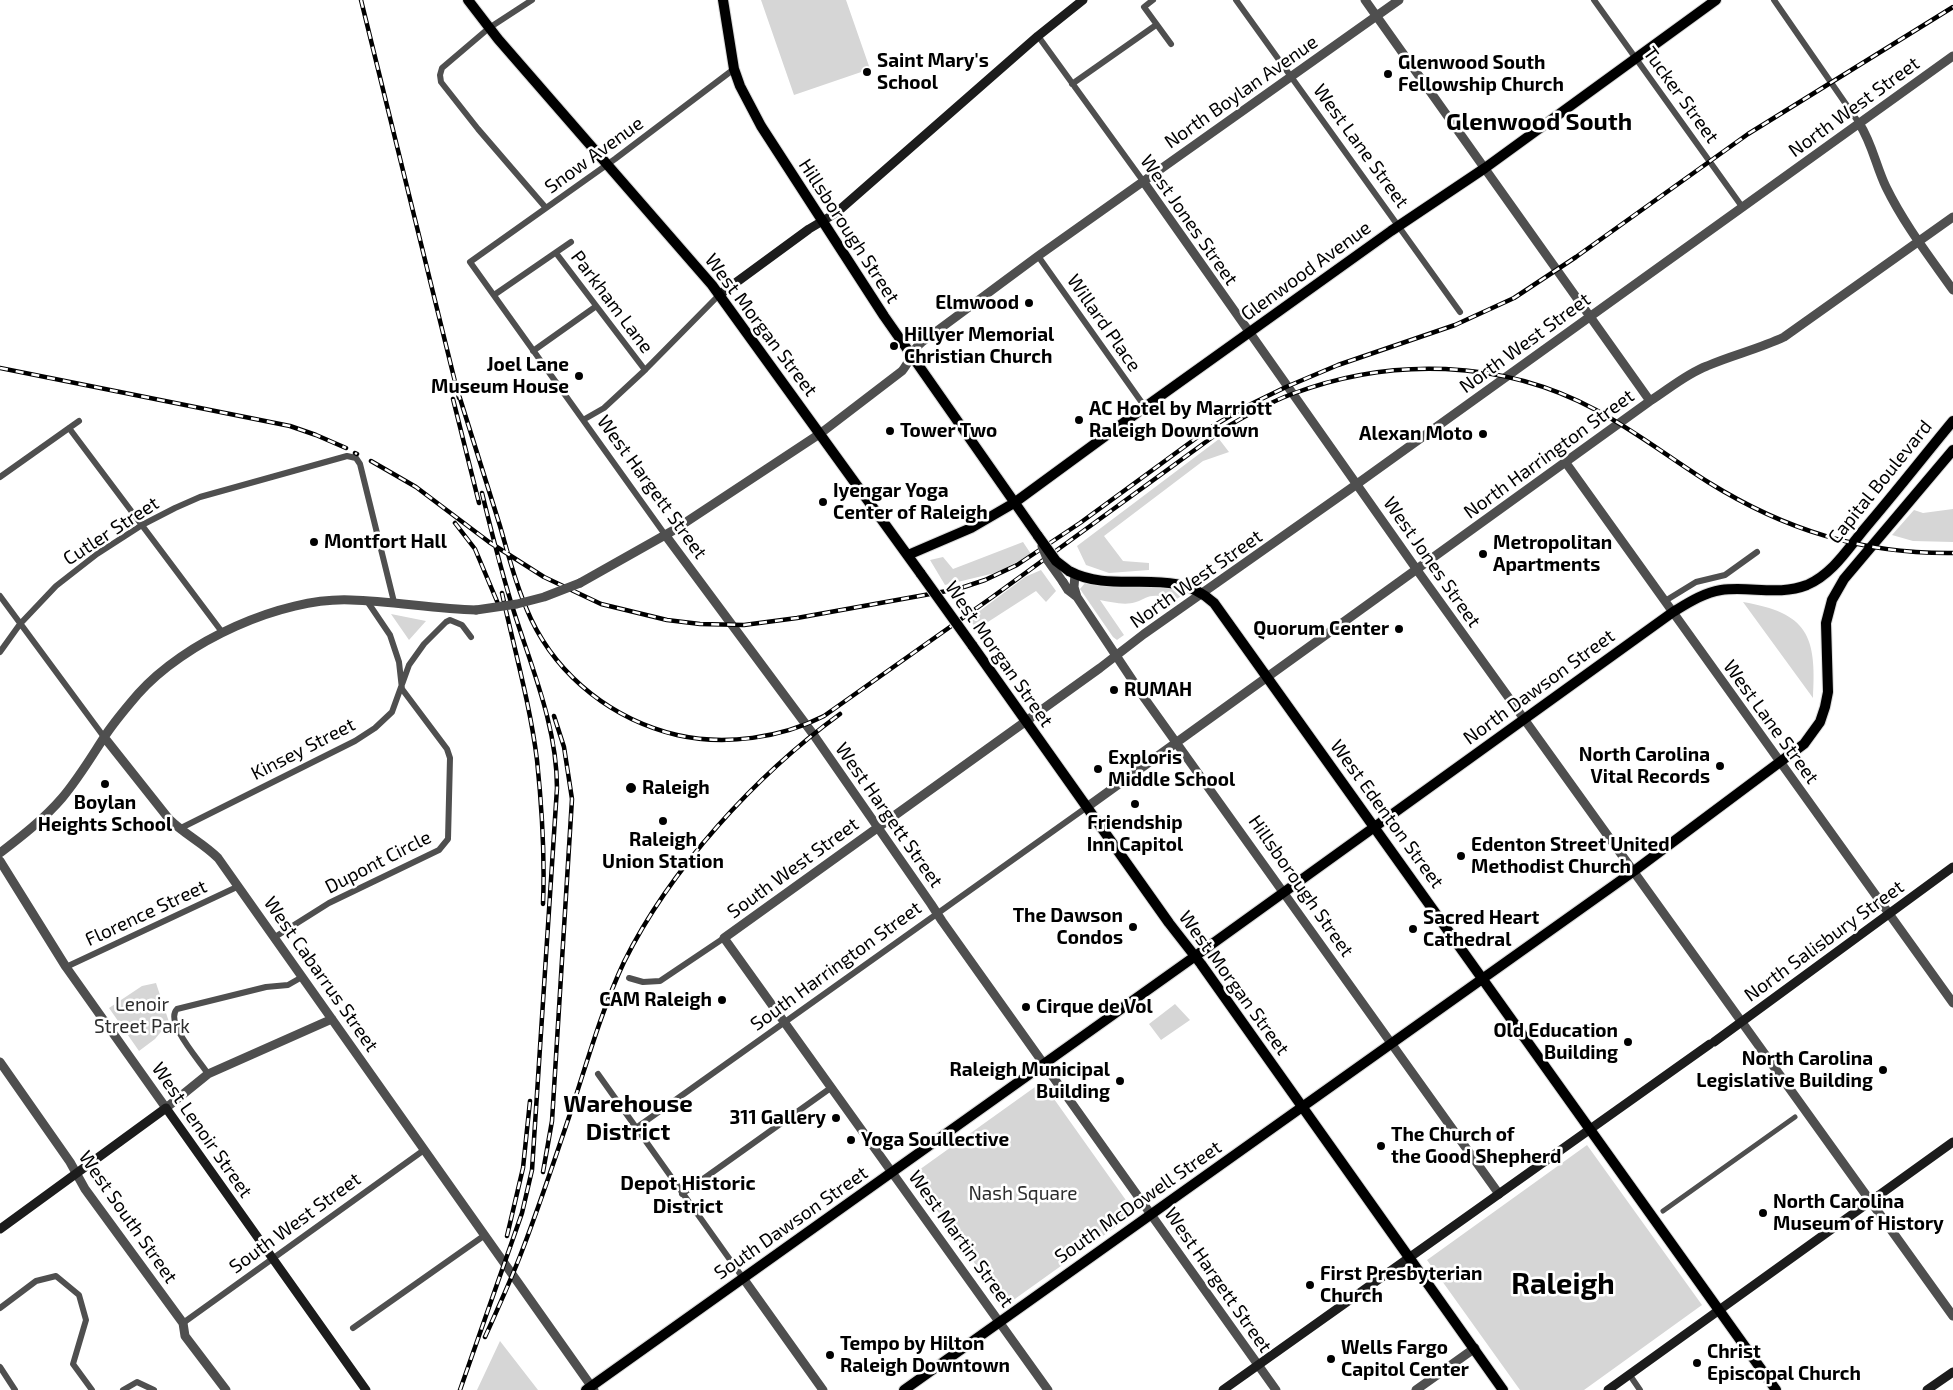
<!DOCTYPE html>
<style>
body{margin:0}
canvas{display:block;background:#fff}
</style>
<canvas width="1953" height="1390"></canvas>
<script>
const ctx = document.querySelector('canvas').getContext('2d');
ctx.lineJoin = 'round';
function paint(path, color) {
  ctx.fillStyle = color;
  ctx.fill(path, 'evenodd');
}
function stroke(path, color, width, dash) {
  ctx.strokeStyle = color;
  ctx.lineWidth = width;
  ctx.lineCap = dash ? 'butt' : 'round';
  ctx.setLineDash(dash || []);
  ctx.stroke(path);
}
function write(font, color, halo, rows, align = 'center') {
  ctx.font = font + ' "Exo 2",sans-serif';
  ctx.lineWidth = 5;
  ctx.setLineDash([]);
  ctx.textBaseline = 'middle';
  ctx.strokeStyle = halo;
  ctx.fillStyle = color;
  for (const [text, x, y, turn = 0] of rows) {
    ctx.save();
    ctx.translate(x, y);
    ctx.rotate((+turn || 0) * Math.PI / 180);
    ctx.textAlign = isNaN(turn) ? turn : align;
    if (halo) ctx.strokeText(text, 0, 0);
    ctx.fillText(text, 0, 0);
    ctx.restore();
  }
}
paint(new Path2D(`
 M761,0h85l24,69 -76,26z
 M1219,439l10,13 -26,9 -99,75 19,25 26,2v7l-40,3 -23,-8 -9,-19z
 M1953,509v33l-40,-1 -21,-6 22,-25 9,3z
 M1023,542l8,12 -32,18 -54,13 -15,-25 13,-3 10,12z
 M1041,570l15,21 -10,11 -10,-11 -59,38 -8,-10 56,-42z
 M1085,583l95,6 1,7c-6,5 -15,8 -22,6v-6c-12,-1 -13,3 -23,6 -11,4 -25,0 -36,-2l24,35 -7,5 -4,-3 -33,-48z
 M1743,602c64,11 74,33 70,96z
 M391,614l35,7 -17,19z
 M156,983l13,39 -14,17 -16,12 -30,-43 33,-22z
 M1175,1004l15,16 -29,20 -12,-16z
 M1042,1082l93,131 -130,93 -93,-131z
 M1587,1145l115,160 -118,85h-64l-93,-130z
 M500,1341l38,49h-61z`), '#d6d6d6');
const primary = new Path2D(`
 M468,0l30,39 214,246 209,289
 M723,0l11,69 6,17 21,40 123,190 154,220
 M908,555l63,-27 43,-25 131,-96 246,-176 94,-63 231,-168
 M1069,571c47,25 103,-7 145,32l562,787
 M972,645l197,278 32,41 302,426
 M586,1390l608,-433 479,-345c15,-9 30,-19 48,-22 29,-4 58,6 86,-5 26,-11 42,-38 59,-58 30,-35 58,-71 87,-106
 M904,1390l730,-519 170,-127 16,-22 5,-15 3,-15 -2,-69 6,-23 12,-21 109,-129`);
stroke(primary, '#dbdbdb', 12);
stroke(new Path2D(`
 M1663,1211l132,-94`), '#4f4f4f', 5);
stroke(new Path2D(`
 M532,0l-43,28 -47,40 -2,7 1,7 37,47 68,79
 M1153,0l-9,7 27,37
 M1236,0l224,312
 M1594,0l149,208
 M1774,0l85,123
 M1038,36l105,145
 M1072,84l84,-59
 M556,253l89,117
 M1038,256l107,151
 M494,295l77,-53
 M533,351l62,-44
 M583,420l21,-12 41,-38 74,-75
 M69,428l153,204
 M0,477l79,-56
 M666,536l-196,-274 145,-103 119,-90
 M0,596l104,141
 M1665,601l31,-19 29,-7 32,-23
 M0,652l20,-28 36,-38 41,-32 45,-29 33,-17 25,-11 147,-41 9,2 4,6 34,138
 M179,829l176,-88 20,-13 17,-16 17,-47 15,-21 22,-22 4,-2 12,5 9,12
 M275,937l54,-34 110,-53 9,-11 2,-81 -3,-9 -45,-60 -3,-27 -9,-27 -23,-34
 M66,967l173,-81
 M629,978l14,4 17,-1 64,-43
 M208,1074c-8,-13 -44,-52 -31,-65l89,-22 22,-2 14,-8
 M598,1074l145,204
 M636,1128l451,-321
 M682,1194l150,-107
 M0,1308l36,-27 20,-5 23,19 7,25 -13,44 19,26
 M183,1323l241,-173
 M353,1328l132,-93
 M0,1367l15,23
 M1629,1374l11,16
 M123,1390l14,-8 17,8`), '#4f4f4f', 6);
stroke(new Path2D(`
 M1365,0l285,401
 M1859,123c13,20 17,43 27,64 18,37 43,69 67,103
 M1143,181l274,389 536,746
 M1566,463l387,540
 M666,536l147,198 118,170 11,17 334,469
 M1075,574l-1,13 3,10
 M1063,582l5,8 9,7 68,102 354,495
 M580,583l94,-53 147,-97 81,-62c8,-9 10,-22 20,-29l116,-86 361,-256
 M104,737l65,82c15,15 34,24 49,39l376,532
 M1087,807l563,-406c19,-12 36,-27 57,-35 25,-11 52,-17 77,-29l169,-120
 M0,853c22,-17 44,-34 62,-55 16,-19 28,-39 41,-59 10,-16 23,-31 35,-45 46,-52 143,-97 213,-94 42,1 83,9 125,10
 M0,861l66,106 100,141 42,-34 124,-55
 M0,1062l70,100 15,27 98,134 2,13 41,54
 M743,1278l80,112
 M1048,1390l-324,-452 376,-270 44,-34 206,-145 603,-433
 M1416,1390l59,-42`), '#4f4f4f', 9);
stroke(new Path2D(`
 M719,295l90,-66 27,-16 202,-177 45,-36
 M1714,1042l239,-175
 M0,1229l166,-121 200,282
 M1223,1390l487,-346
 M1608,1390l345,-248
 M1927,1390l26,-18`), '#1c1c1c', 9);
stroke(primary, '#000', 10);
const rail = new Path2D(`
 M361,0l98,398
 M0,368l290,58 26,9 30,13
 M458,392c14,45 28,89 42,134 9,31 17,63 31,93 28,59 83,101 146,116 48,11 104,3 147,-19l167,-118 234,-170c22,-13 43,-25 67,-34 98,-37 210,-35 304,16 39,21 74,48 112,72 77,48 154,72 245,71
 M453,399l26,104
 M355,453l2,1
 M371,461l45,26 73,55 55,35 57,27 66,16 33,4 44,1 53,-7 161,-29 27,-9 32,-15 63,-42 130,-95 35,-21 41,-20 52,-22 117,-40 59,-27 62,-41 172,-123 205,-127
 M455,523l20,26 24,57
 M502,593c12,55 28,111 35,167 5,48 8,95 6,144
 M543,1172l9,-51 20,-322 -8,-52 -10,-31
 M507,1236l16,-68 7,-67
 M485,1337c13,-29 26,-57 37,-86 18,-47 34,-95 50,-143 16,-49 30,-99 52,-146 46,-93 132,-187 216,-248
 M460,1390l62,-177 10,-43 25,-382c0,-60 -24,-117 -42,-173 -13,-40 -23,-81 -33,-122`);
stroke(rail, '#000', 4.5);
stroke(rail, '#fff', 2.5, [8]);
const primaryBridge = new Path2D(`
 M1038,536l18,25 13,10
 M921,574l51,71`);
stroke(primaryBridge, '#dbdbdb', 12, []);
stroke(new Path2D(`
 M1042,546l6,15 15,21
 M476,610l41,-6 27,-7 36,-14`), '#4f4f4f', 9);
stroke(primaryBridge, '#000', 10);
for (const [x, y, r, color] of [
 [867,72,5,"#000"],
 [1388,74,5,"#000"],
 [1029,303,5,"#000"],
 [894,346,5,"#000"],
 [579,376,5,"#000"],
 [1079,420,5,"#000"],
 [890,431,5,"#000"],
 [1483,434,5,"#000"],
 [823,502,5,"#000"],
 [314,542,5,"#000"],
 [1483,554,5,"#000"],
 [1399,629,5,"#000"],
 [1114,690,5,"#000"],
 [1720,766,5,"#000"],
 [1098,769,5,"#000"],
 [105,784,5,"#000"],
 [631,788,6,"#000"],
 [1135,804,5,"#000"],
 [663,821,5,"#000"],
 [1461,856,5,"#000"],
 [1133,927,5,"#000"],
 [1413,929,5,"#000"],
 [722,1000,5,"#000"],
 [1026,1007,5,"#000"],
 [1628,1042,5,"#000"],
 [1883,1070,5,"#000"],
 [1120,1081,5,"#000"],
 [836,1118,5,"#000"],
 [851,1140,5,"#000"],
 [1381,1146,5,"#000"],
 [1763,1213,5,"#000"],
 [1310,1285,5,"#000"],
 [830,1355,5,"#000"],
 [1331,1359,5,"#000"],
 [1697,1363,5,"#000"]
]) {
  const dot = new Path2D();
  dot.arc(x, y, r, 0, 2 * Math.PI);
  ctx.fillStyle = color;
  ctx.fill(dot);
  stroke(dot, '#fff', 2);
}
write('bold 19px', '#000', '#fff', [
 ["Saint Mary's",877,61],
 ["School",877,83],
 ["Glenwood South",1398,63],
 ["Fellowship Church",1398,85],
 ["Elmwood",1019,303,"right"],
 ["Hillyer Memorial",904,335],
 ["Christian Church",904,357],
 ["Joel Lane",569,365,"right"],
 ["Museum House",569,387,"right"],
 ["AC Hotel by Marriott",1089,409],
 ["Raleigh Downtown",1089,431],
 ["Tower Two",900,431],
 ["Alexan Moto",1473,434,"right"],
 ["Iyengar Yoga",833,491],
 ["Center of Raleigh",833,513],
 ["Montfort Hall",324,542],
 ["Metropolitan",1493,543],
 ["Apartments",1493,565],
 ["Quorum Center",1389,629,"right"],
 ["RUMAH",1124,690],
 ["North Carolina",1710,755,"right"],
 ["Vital Records",1710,777,"right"],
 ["Exploris",1108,758],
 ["Middle School",1108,780],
 ["Raleigh",642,788],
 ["Boylan",105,803,"center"],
 ["Heights School",105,825,"center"],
 ["Friendship",1135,823,"center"],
 ["Inn Capitol",1135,845,"center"],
 ["Raleigh",663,840,"center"],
 ["Union Station",663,862,"center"],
 ["Edenton Street United",1471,845],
 ["Methodist Church",1471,867],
 ["The Dawson",1123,916,"right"],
 ["Condos",1123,938,"right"],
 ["Sacred Heart",1423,918],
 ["Cathedral",1423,940],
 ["CAM Raleigh",712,1000,"right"],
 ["Cirque de Vol",1036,1007],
 ["Old Education",1618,1031,"right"],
 ["Building",1618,1053,"right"],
 ["North Carolina",1873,1059,"right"],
 ["Legislative Building",1873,1081,"right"],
 ["Raleigh Municipal",1110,1070,"right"],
 ["Building",1110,1092,"right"],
 ["311 Gallery",826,1118,"right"],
 ["The Church of",1391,1135],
 ["the Good Shepherd",1391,1157],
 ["Yoga Soullective",861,1140],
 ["North Carolina",1773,1202],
 ["Museum of History",1773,1224],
 ["First Presbyterian",1320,1274],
 ["Church",1320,1296],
 ["Tempo by Hilton",840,1344],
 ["Raleigh Downtown",840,1366],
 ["Wells Fargo",1341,1348],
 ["Capitol Center",1341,1370],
 ["Christ",1707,1352],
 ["Episcopal Church",1707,1374]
], 'left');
write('19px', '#000', '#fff', [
 ["North Boylan Avenue",1241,92,-35],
 ["Tucker Street",1681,95,54],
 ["North West Street",1854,107,-36],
 ["West Lane Street",1361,146,54],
 ["Snow Avenue",594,155,-36],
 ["West Jones Street",1189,220,55],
 ["Hillsborough Street",849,231,57],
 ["Glenwood Avenue",1306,271,-36],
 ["Parkham Lane",612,302,53],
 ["Willard Place",1104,323,55],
 ["West Morgan Street",761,325,53],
 ["North West Street",1525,343,-36],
 ["North Harrington Street",1549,454,-36],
 ["Capital Boulevard",1880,482,-51],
 ["West Hargett Street",652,487,54],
 ["Cutler Street",111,531,-33],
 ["West Jones Street",1432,562,55],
 ["North West Street",1196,579,-35],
 ["West Morgan Street",999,654,55],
 ["North Dawson Street",1539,687,-36],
 ["West Lane Street",1771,722,54],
 ["Kinsey Street",303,749,-27],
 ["West Edenton Street",1387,814,54],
 ["West Hargett Street",889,815,55],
 ["Dupont Circle",378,862,-27],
 ["South West Street",793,868,-36],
 ["Hillsborough Street",1301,886,55],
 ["Florence Street",146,913,-25],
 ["North Salisbury Street",1824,941,-36],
 ["South Harrington Street",836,966,-36],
 ["West Cabarrus Street",321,974,55],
 ["West Morgan Street",1234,983,54],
 ["West Lenoir Street",202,1130,55],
 ["South McDowell Street",1138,1202,-35],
 ["West South Street",128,1217,55],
 ["South West Street",295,1223,-36],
 ["South Dawson Street",791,1223,-35],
 ["West Martin Street",961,1239,54],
 ["West Hargett Street",1218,1280,55]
]);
write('19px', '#2d2d2d', '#fff', [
 ["Lenoir",142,1005],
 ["Street Park",142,1027],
 ["Nash Square",1023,1194]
]);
write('bold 20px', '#000', '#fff', [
 ["Depot Historic",688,1183],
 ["District",688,1206]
]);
write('bold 24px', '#000', '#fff', [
 ["Glenwood South",1539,122],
 ["Warehouse",628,1104],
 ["District",628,1132]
]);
write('bold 29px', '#000', '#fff', [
 ["Raleigh",1563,1284]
]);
</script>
